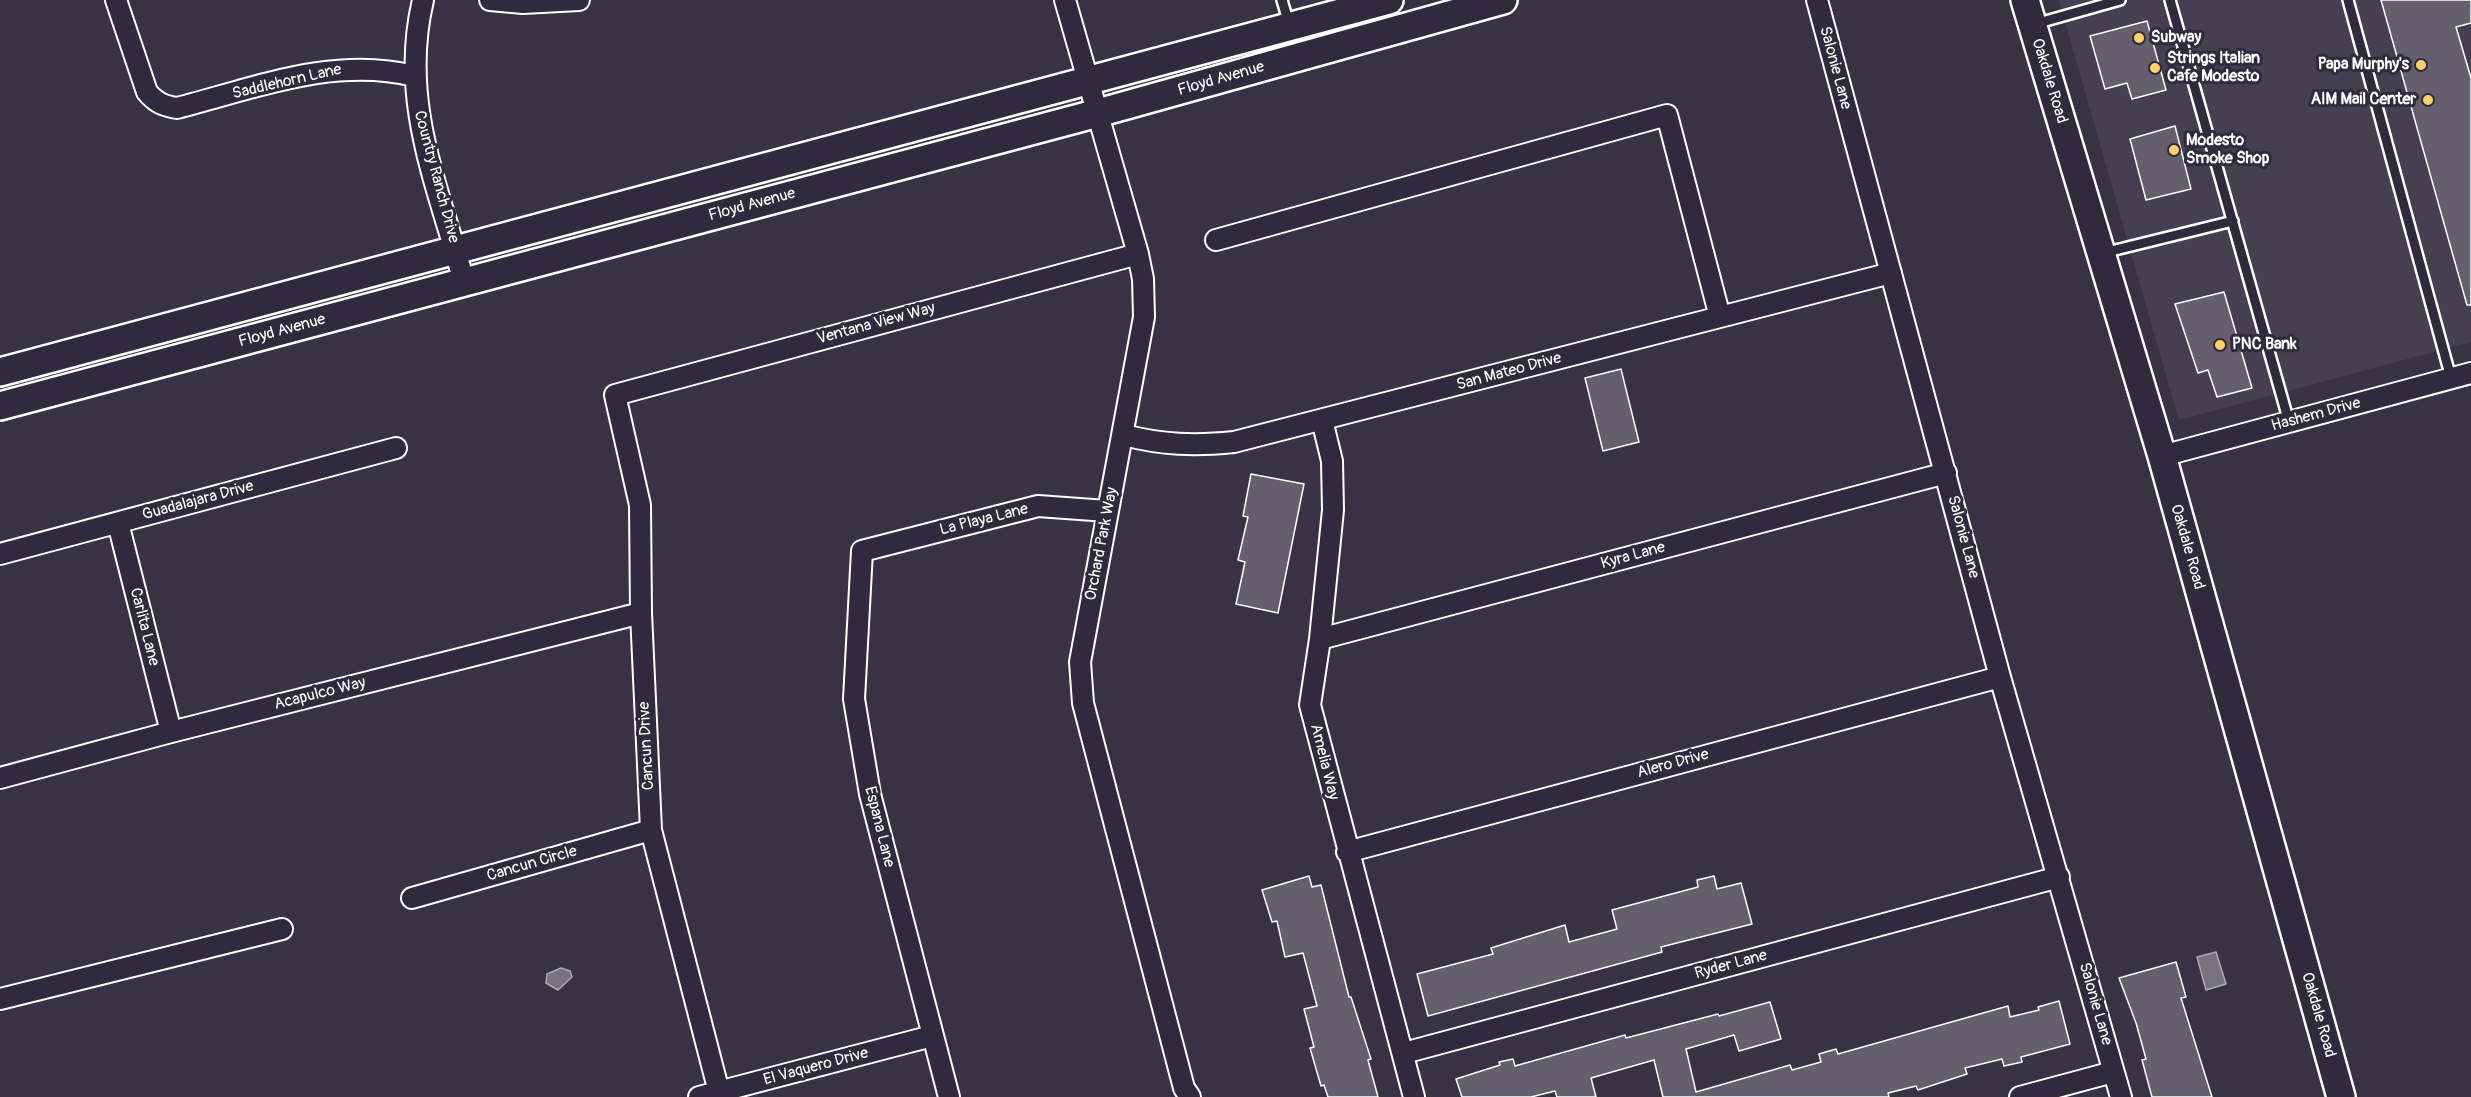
<!DOCTYPE html>
<style>
body{margin:0}
canvas{display:block;background:#373345}
</style>
<canvas width="2471" height="1097"></canvas>
<script>
const ctx = document.querySelector('canvas').getContext('2d');
ctx.lineJoin = 'round';
function paint(path, color) {
  ctx.fillStyle = color;
  ctx.fill(path, 'evenodd');
}
function stroke(path, color, width, dash) {
  ctx.strokeStyle = color;
  ctx.lineWidth = width;
  ctx.lineCap = dash ? 'butt' : 'round';
  ctx.setLineDash(dash || []);
  ctx.stroke(path);
}
function write(font, color, halo, rows, align = 'center') {
  ctx.font = font + ' Pangolin,sans-serif';
  ctx.lineWidth = 6;
  ctx.setLineDash([]);
  ctx.textBaseline = 'middle';
  ctx.strokeStyle = halo;
  ctx.fillStyle = color;
  for (const [text, x, y, turn = 0] of rows) {
    ctx.save();
    ctx.translate(x, y);
    ctx.rotate((+turn || 0) * Math.PI / 180);
    ctx.textAlign = isNaN(turn) ? turn : align;
    if (halo) ctx.strokeText(text, 0, 0);
    ctx.fillText(text, 0, 0);
    ctx.restore();
  }
}
paint(new Path2D(`
 M2059,0h412v342l-292,78z`), '#444051');
const water = new Path2D(`
 M2216,952l10,32 -20,6 -9,-33z
 M561,968l9,3 2,6 -14,13 -12,-7 1,-9z`);
paint(water, '#76737f');
stroke(water, '#adabb2', 1.5);
const building = new Path2D(`
 M2381,0h90v23l-15,4 15,51v227h-4z
 M2147,21l19,69 -34,9 -5,-16 -22,6 -15,-53z
 M2175,126l16,63 -45,11 -16,-61z
 M2224,292l28,96 -35,9 -9,-27 -10,3 -23,-69z
 M1621,369l18,73 -36,9 -18,-73z
 M1251,474l53,10 -26,129 -42,-9 9,-42 -7,-2 10,-43 -5,-1z
 M1309,876l3,11 9,-2 28,112h2l20,62 -3,1 10,37h-50l-4,-12 -3,1 -11,-38 4,-1 -10,-38 13,-3 -14,-53 -18,4 -8,-36 -5,1 -10,-32z
 M1714,876l3,13 24,-6 11,41 -91,23 1,5 -234,64 -11,-42 76,-20 -2,-6 74,-23 4,17 48,-13 -5,-19 86,-23 -1,-7z
 M2176,962l10,35 -5,1 31,99h-60l-10,-37 4,-1 -10,-36 -17,-45z
 M2059,1001l11,43 -49,13 1,5 -18,4 -2,-7 -37,9 2,6 -49,16 -2,-4 -28,7 1,4h-226l-9,-37 -63,18 5,19h-39l-2,-6 -24,6h-69l-6,-18 44,-14 -1,-3 14,-3 2,7 110,-31 1,3 92,-24 1,2 51,-14 11,37 -42,12 -5,-16 -48,14 10,43 94,-27 2,5 29,-8 -2,-8 17,-5 2,5 170,-48 2,11 29,-7 -1,-3z`);
paint(building, '#635f6d');
stroke(building, '#fff', 1.5);
const lane = new Path2D(`
 M1282,0l7,24
 M2170,0l119,422
 M2348,0l103,378
 M2035,24l85,-24
 M2103,253l130,-32`);
const street = new Path2D(`
 M116,0l31,92c9,11 17,14 30,16 78,-20 157,-52 237,-32
 M423,0c-24,102 15,185 41,282
 M490,0l33,3 56,-3
 M1065,0l73,254 5,25 1,38 -64,345 3,41 101,385 6,9
 M1817,0l183,677 121,420
 M1216,240l451,-125 53,202
 M1322,420l10,41 1,49 -13,129 -10,66 104,392
 M1124,435c38,10 71,11 110,7l657,-169
 M2162,456l309,-83
 M118,523l53,209
 M0,554l396,-106
 M1320,639l626,-166
 M0,778l171,-46 470,-119
 M1347,852l653,-175
 M412,898l239,-68
 M0,999l282,-70
 M1404,1053l655,-176
 M719,1092l-68,-262 -10,-217 -1,-108 -25,-110 523,-141
 M699,1097l233,-61
 M949,1097l-79,-303 -16,-95 8,-148 176,-45 69,5
 M2020,1097l93,-25`);
const secondary = new Path2D(`
 M2025,0l137,456 179,641
 M0,372l1389,-372
 M0,406l1098,-293 405,-113`);
stroke(lane, '#fff', 14);
stroke(street, '#fff', 24);
stroke(secondary, '#fff', 32);
stroke(lane, '#2f2a3d', 9);
stroke(street, '#2f2a3d', 20);
stroke(secondary, '#2f2a3d', 27);
for (const [x, y, r, color] of [
 [2139,38,6,"#ffd166"],
 [2421,65,6,"#ffd166"],
 [2155,68,6,"#ffd166"],
 [2428,100,6,"#ffd166"],
 [2174,150,6,"#ffd166"],
 [2220,345,6,"#ffd166"]
]) {
  const dot = new Path2D();
  dot.arc(x, y, r, 0, 2 * Math.PI);
  ctx.fillStyle = color;
  ctx.fill(dot);
  stroke(dot, '#2f2a3d', 2);
}
write('bold 16px', '#fff', '#2f2a3d', [
 ["Subway",2151,38],
 ["Strings Italian",2167,59],
 ["Cafe Modesto",2167,77],
 ["Papa Murphy's",2409,65,"right"],
 ["AIM Mail Center",2416,100,"right"],
 ["Modesto",2186,141],
 ["Smoke Shop",2186,159],
 ["PNC Bank",2232,345]
], 'left');
write('16px', '#fff', '#2f2a3d', [
 ["Salonie Lane",1835,68,75],
 ["Floyd Avenue",1221,79,-16],
 ["Oakdale Road",2049,81,73],
 ["Saddlehorn Lane",287,82,-13],
 ["Country Ranch Drive",436,177,75],
 ["Floyd Avenue",752,205,-15],
 ["Ventana View Way",876,324,-15],
 ["Floyd Avenue",282,331,-15],
 ["San Mateo Drive",1509,372,-15],
 ["Hashem Drive",2316,415,-15],
 ["Guadalajara Drive",198,501,-15],
 ["La Playa Lane",984,520,-14],
 ["Salonie Lane",1963,537,75],
 ["Orchard Park Way",1102,544,-79],
 ["Oakdale Road",2187,547,74],
 ["Kyra Lane",1633,556,-15],
 ["Carlita Lane",144,627,76],
 ["Acapulco Way",320,694,-14],
 ["Cancun Drive",647,746,-93],
 ["Amelia Way",1324,762,76],
 ["Alero Drive",1673,764,-15],
 ["Espana Lane",879,827,76],
 ["Cancun Circle",532,864,-16],
 ["Ryder Lane",1731,965,-15],
 ["Salonie Lane",2095,1004,74],
 ["Oakdale Road",2318,1015,74],
 ["El Vaquero Drive",816,1067,-15]
]);
</script>
